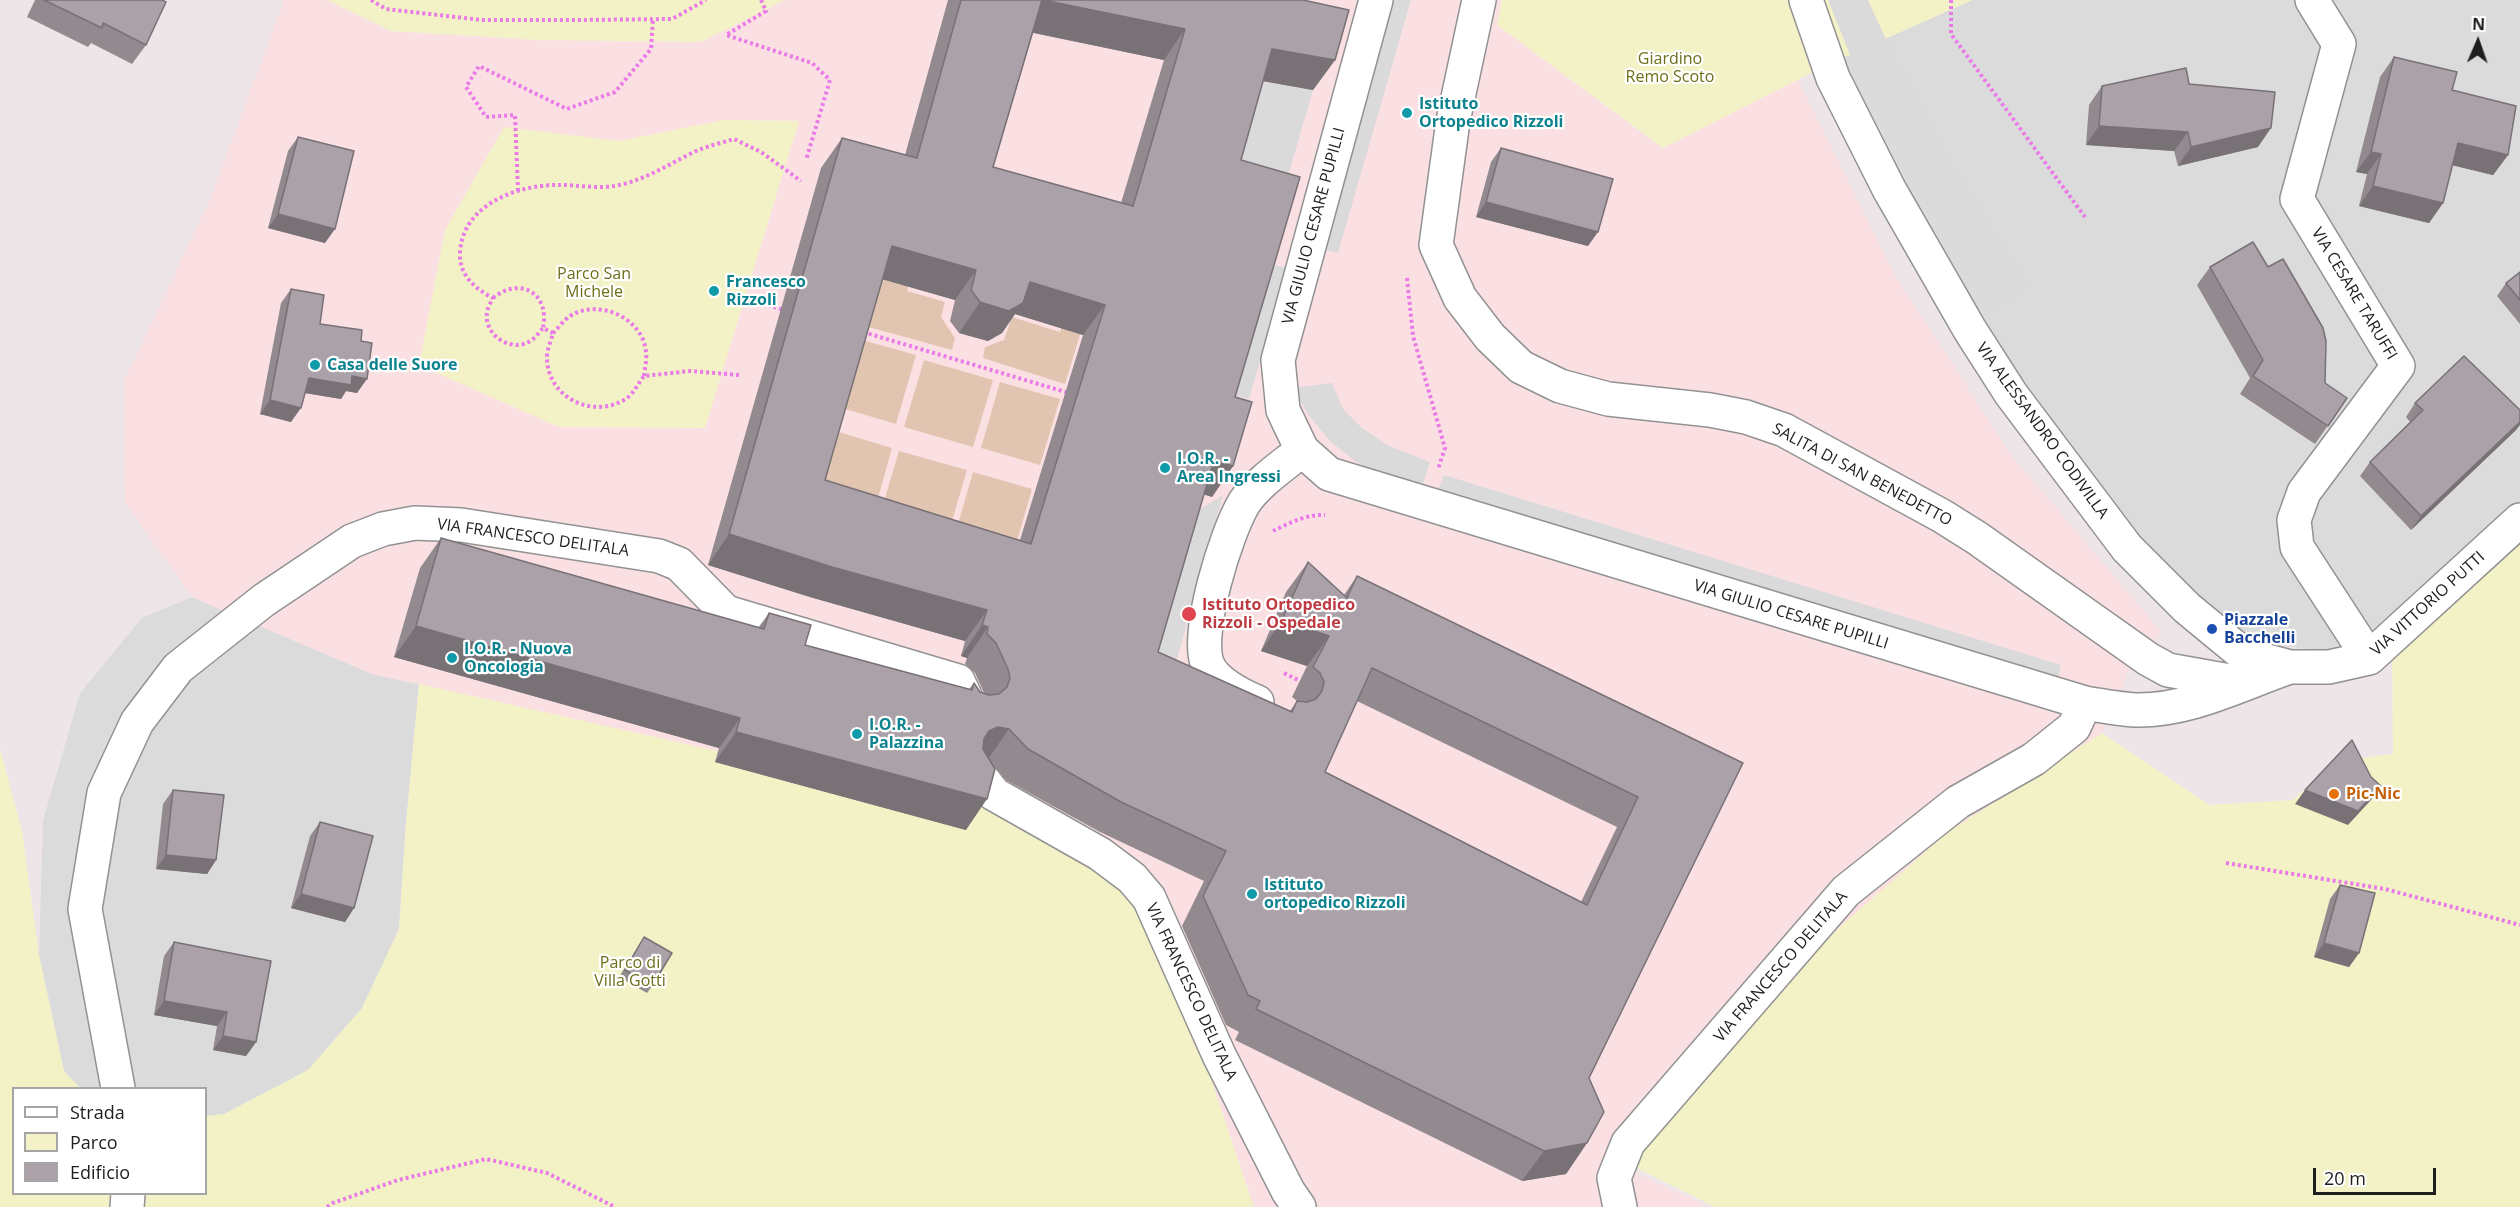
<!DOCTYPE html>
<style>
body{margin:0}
#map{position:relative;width:2520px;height:1207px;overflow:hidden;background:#ede5e8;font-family:"Open Sans",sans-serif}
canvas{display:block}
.legend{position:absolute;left:12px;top:1087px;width:195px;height:108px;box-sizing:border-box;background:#fff;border:2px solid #a5a5a5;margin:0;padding:8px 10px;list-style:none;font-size:18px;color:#1e1e1e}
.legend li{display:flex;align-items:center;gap:12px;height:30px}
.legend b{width:30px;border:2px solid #a5a5a5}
.north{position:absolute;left:2448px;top:12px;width:60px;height:60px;-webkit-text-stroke:4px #fff;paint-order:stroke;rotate:2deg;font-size:16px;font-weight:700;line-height:24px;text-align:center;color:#1e1e1e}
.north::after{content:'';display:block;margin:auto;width:21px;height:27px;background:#1e1e1e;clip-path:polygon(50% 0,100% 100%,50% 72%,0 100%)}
.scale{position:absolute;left:2313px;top:1168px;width:123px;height:27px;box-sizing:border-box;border:3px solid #1e1e1e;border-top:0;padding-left:8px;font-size:18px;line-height:21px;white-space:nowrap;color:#1e1e1e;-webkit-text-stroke:4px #fff;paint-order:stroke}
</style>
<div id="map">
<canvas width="2520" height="1207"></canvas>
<ul class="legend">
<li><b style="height:8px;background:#fff"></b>Strada</li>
<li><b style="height:16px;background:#f3f2c7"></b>Parco</li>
<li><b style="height:16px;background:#aba1a8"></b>Edificio</li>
</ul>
<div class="north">N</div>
<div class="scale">20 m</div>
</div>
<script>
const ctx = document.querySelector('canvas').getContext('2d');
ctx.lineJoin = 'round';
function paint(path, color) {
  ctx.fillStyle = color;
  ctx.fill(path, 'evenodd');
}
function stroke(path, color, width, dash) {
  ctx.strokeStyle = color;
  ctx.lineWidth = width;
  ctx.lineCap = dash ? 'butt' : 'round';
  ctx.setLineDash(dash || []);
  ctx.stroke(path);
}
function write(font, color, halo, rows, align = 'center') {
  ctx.font = font + ' "Open Sans",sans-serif';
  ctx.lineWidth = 4.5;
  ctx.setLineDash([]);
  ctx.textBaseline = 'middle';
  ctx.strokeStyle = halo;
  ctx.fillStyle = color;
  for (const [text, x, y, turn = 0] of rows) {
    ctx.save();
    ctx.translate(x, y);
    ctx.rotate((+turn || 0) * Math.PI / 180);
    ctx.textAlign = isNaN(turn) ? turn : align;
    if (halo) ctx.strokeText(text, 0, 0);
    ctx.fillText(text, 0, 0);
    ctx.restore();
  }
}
paint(new Path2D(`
 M1972,0h548v506l-85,105 -89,43 -91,-12 -70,-54 -138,-130 -220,-393z
 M192,597l180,77 47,10 -13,139 -7,106 -37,79 -53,62 -85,44 -18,2v-28h-126l-16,-17 -25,-116 4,-134 37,-128 62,-75z`), '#dbdbdc');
paint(new Path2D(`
 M284,0h43l64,31 147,9 163,2 84,-42h717l-5,25 166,123 135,-69 95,193 119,184 149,175 -33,40 -14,37 -12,25 -154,99 -329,333 91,42h-456l-43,-128 -21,-107 -468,-220 -350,-78 -180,-77 -67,-94 -1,-122 86,-182z`), '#fbe0e3');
paint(new Path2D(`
 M878,268l32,10 -3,13 38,11 -4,15 14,21 -3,12 -91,-25z
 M1012,317l48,15 4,-13 19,6 -18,59 -82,-26 2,-11 19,-7z
 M855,338l61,17 -20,69 -61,-18z
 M924,360l69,20 -20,67 -69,-20z
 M1000,382l60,17 -20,66 -59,-17z
 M832,430l60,18 -19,68 -61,-18z
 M899,451l68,19 -20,68 -68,-20z
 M973,472l59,17 -19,66 -59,-17z`), '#e2c5b0');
paint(new Path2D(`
 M327,0h458l-84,42 -163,-2 -147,-9z
 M1502,0h470l-145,65 -164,83 -166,-123z
 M723,120l76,1 -94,307 -146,-1 -140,-62 26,-135 59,-103 115,14z
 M2520,506v701h-805l-84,-42 1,-8 169,-196 147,-129 154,-99 107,72 84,-5 43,-39 57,-7 -1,-119z
 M419,684l303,68 272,42 106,60 90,118 21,107 43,128h-1254v-458l22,82 17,124 25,116 16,17h-66v106h192v-78l18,-2 84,-44 54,-62 37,-79 7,-106z`), '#f3f2c7');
paint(new Path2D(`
 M1387,0h24l-73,253 -22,-6z
 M1828,0h40l28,61 49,94 84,132 -42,24 -130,-239z
 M1251,79l62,11 -34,117 -60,-17z
 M1262,262l25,6 -38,131 -25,-6z
 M1332,383l11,26 18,18 26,18 43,17 -9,28 -38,-13 -28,-16 -25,-20 -21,-25 -16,-28z
 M1444,475l617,190 -4,19 -622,-186z
 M1223,495l-49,175 -28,18 51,-177z`), '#dadada');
const minor = new Path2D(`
 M1376,0l-98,360 5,50 19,40 27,24 756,229c17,3 34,6 51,7 54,1 104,-26 154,-43
 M1479,0l-26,121 -17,124 24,53 30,39 31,30 39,19 48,13 102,11 36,7 38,13 158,86 35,22 171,121 20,11 73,13
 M1806,0l27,78 56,111 81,141 41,64 116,154 60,60 57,47 46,12h39l40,-9 151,-138
 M2312,0l27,44 -42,155 101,167 -94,126 -10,28 3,27 72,111
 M1257,702c-17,-7 -44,-21 -50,-39 -11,-33 19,-130 37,-160 14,-21 39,-37 58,-53
 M980,776l14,18 106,60 32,24 17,20 70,157 69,136 11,16
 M118,1088l-33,-179 19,-116 33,-71 41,-54 86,-68 88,-59 31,-12 32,-6 46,2 198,31 20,8 47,48 232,69 12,26
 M127,1207l1,-13
 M1620,1207l-6,-29 14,-35 218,-252 112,-89 76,-43 40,-32 11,-24`);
stroke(minor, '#929292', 36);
stroke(new Path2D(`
 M371,0l15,9 96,11h94l96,-1 34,-19
 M761,0l5,11 -40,24 86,28 18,17 -24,80
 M1951,0v34l134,183
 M518,191l-3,-76 -29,2 -20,-30 13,-21 88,43 48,-17 36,-43 2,-30
 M1407,278l6,58 32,112 -7,21
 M493,298c27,-22 57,-5 50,30
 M762,303l22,7
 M863,332l206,61
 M553,333c5,-5 11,-13 17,-17 29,-18 73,2 76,36 1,7 -1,16 -2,24
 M739,375l-49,-4 -46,5c-5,6 -10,17 -17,22 -32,22 -78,1 -80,-38 -1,-8 4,-19 6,-27l-10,-5c-3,3 -6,8 -10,11 -19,16 -50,-3 -46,-27 1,-5 4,-10 6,-14 -18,-9 -34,-23 -33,-45 2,-47 54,-67 95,-68 20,-1 44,5 64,0 28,-6 50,-21 75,-33 13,-6 27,-9 40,-13l27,13 40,29
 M1273,531c16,-8 34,-17 52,-16
 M1284,673l16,8
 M2226,863l159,26 135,36
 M327,1207l6,-4 65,-23 88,-21 61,14 68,34`), '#e97ae8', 4, [3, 3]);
stroke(minor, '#fff', 33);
paint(new Path2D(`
 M35,0h127l-16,45 -14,19 -41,-21 -3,4 -61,-30z
 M948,0h355l32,60 -22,30 -50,-9 -22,79 -8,306 -21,31 -8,-3 -46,158 132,59 7,-10 -5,-4 15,-31 -46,-15 25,-59 22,-30 36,33 13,-19 386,187 -154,315 -2,65 -21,31 -44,7 -287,-141 4,-8 -13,-7 -44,-99 22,-45 -104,-49 -94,-52 -13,-15 -27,65 -251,-68 4,-14 -325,-91 26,-89 21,-30 317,90 11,-15 36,32 164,44 5,-6 6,9 4,1 -9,-20 -10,-9 2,-6 -6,-2 4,-15 -155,-44 -102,-32 113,-397 21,-30 63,17zM1033,33l131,27 -43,143 -128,-36zM882,279l73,21 -5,21 9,12 29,8 14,-8 13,-19 68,21 -63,205 -195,-60zM1357,701l260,126 -36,75 -256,-130z
 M2394,57l58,33 56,65 -15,20 -41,-10 -9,38 -14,20 -70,-17 8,-32 -11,-2 24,-95z
 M2189,84l69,63 -80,19 -4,-15 -88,-6 3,-40 13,-19z
 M298,137l27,106 -57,-15 20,-77z
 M1501,148l87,98 -112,-29 15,-55z
 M2210,267l115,116 22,15 -32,46 -75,-50 10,-16 -53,-93z
 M2520,272v52l-23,-28 9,-13z
 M291,289l29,35 41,17 -4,52 -11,-2 -5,8 -36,-6 -14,29 -31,-8 21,-111z
 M2415,403l101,27 -105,100 -51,-54 10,-14 40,-40 -4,-5z
 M173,790l43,70 -9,14 -51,-5 7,-65z
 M320,822l34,86 -9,14 -54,-14 19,-72z
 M2340,885l19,68 -10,14 -35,-10 16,-58z
 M644,937l8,49 -5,7 -28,-16z
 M174,942l82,100 -10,14 -33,-6 4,-24 -63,-11 10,-59z`), '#938a90');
paint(new Path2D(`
 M1042,0l143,29 -21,31 -143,-30z
 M1272,49l63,11 -22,30 -62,-11z
 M2099,126l89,6 -14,19 -88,-6z
 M2271,128l-13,19 -80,19 13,-19z
 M2458,143l50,12 -15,20 -50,-12z
 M2371,152l10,2 -14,20 -11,-2z
 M2373,186l70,17 -14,20 -70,-17z
 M1486,202l112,30 -10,14 -112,-29z
 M278,214l57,15 -10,14 -57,-15z
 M892,246l84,24 -21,30 -84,-24z
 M1030,282l75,23 -22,30 -68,-21 -13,19 -14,8 -29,-8 21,-31z
 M352,376l15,3 -10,14 -11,-2 -5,8 -42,-7 10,-14z
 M270,400l31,8 -10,14 -31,-8z
 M2520,422v3l-4,5 -105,100 10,-14z
 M1214,460l19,6 -21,31 -19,-6z
 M729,534l258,76 -22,31 -155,-44 -102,-32z
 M1282,620l47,16 -22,30 -46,-15z
 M982,625l6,2 -21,31 -6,-2z
 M416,626l324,92 -21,30 -325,-91z
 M998,727l11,2 -21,30 -20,3 21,-31z
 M736,732l251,67 -21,31 -251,-68z
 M2381,786l-10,14 -23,25 -53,-21 10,-14z
 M166,855l50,5 -9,14 -51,-5z
 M301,894l53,14 -9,14 -54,-14z
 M2324,943l35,10 -10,14 -35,-10z
 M164,1001l63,11 -10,14 -63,-11z
 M223,1036l33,6 -10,14 -33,-6z
 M1587,1143l-21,31 -44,7 22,-30z`), '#787176');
const building = new Path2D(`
 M44,0h118l4,2 -20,43 -43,-22 -1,5z
 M961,0h81l-49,167 140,39 52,-177 -142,-29h260l46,10 -14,50 -63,-11 -31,111 59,17 -65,220 17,5 -19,64 -19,-6 -56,192 134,60 5,-11 10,1 9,-3 6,-8 2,-9 -4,-9 -7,-6 16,-31 -47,-16 26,-58 39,36 10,-22 386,187 -154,315 15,34 -17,31 -43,8 -288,-142 4,-8 -12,-6 -45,-99 23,-45 -105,-49 -93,-53 -19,-20 -11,-2 -9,4 -5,8 -1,10 12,20 -8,30 -251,-67 4,-14 -324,-92 25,-88 323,91 5,-16 42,12 -6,20 167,45 2,-7 6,9 9,3 10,-1 8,-7 3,-9 -2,-9 -12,-26 -9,-9 1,-7 -6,-2 5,-15 -155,-43 -103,-33 113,-396 75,20zM892,246l84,24 -5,20 9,12 29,9 14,-8 7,-21 75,23 -74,239 -206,-64zM1372,668l266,129 -51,108 -262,-133z
 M2394,57l63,15 -5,18 64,16 -8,49 -50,-12 -15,60 -70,-17 8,-32 -10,-2z
 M2186,68l3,16 86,8 -4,36 -80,19 -3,-15 -89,-6 3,-40z
 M298,137l56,14 -19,78 -57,-15z
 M1501,148l112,31 -15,53 -112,-30z
 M2253,242l15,25 15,-8 40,69 3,13 -1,42 22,15 -19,28 -75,-50 10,-16 -53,-93z
 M2520,272v28l-14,-17z
 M291,289l33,6 -4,29 42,6 -1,11 11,2 -5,36 -15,-3 -1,9 -42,-7 -8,30 -31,-8z
 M2464,356l56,54v12l-99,94 -51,-54 53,-52 -8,-7z
 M2352,740l19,37 10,9 -23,25 -53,-21z
 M173,790l51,5 -8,65 -50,-5z
 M320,822l53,14 -19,72 -53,-14z
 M2340,885l35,8 -16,60 -35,-10z
 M644,937l28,16 -20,33 -27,-16z
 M174,942l97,19 -15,81 -33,-6 4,-24 -63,-11z`);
paint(building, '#aba1a8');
stroke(building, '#787176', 1.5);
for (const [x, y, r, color] of [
 [1407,113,6,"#0f9aa8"],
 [714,291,6,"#0f9aa8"],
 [315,365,6,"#0f9aa8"],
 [1165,468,6,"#0f9aa8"],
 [1189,614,8,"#e0444e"],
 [2212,629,6,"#1a4fb4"],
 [452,658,6,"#0f9aa8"],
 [857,734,6,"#0f9aa8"],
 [2334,794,6,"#e8710a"],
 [1252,894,6,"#0f9aa8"]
]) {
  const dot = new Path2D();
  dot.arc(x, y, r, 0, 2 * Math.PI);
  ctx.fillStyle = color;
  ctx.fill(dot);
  stroke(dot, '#fff', 2);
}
write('16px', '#6f6e19', '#fff', [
 ["Giardino",1670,59],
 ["Remo Scoto",1670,77],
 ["Parco San",594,274],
 ["Michele",594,292],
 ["Parco di",630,963],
 ["Villa Gotti",630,981]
]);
write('bold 16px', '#0d838f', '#fff', [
 ["Istituto",1419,104],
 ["Ortopedico Rizzoli",1419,122],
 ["Francesco",726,282],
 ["Rizzoli",726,300],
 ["Casa delle Suore",327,365],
 ["I.O.R. -",1177,459],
 ["Area Ingressi",1177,477],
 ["I.O.R. - Nuova",464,649],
 ["Oncologia",464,667],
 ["I.O.R. -",869,725],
 ["Palazzina",869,743],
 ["Istituto",1264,885],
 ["ortopedico Rizzoli",1264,903]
], 'left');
write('16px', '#1e1e1e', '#fff', [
 ["VIA GIULIO CESARE PUPILLI",1314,226,-75],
 ["VIA CESARE TARUFFI",2354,294,59],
 ["VIA ALESSANDRO CODIVILLA",2042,431,54],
 ["SALITA DI SAN BENEDETTO",1862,475,28],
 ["VIA FRANCESCO DELITALA",533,538,8],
 ["VIA VITTORIO PUTTI",2428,604,-42],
 ["VIA GIULIO CESARE PUPILLI",1791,615,17],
 ["VIA FRANCESCO DELITALA",1781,967,-49],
 ["VIA FRANCESCO DELITALA",1191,992,65]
]);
write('bold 16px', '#be3a42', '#fff', [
 ["Istituto Ortopedico",1202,605],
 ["Rizzoli - Ospedale",1202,623]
], 'left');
write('bold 16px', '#164399', '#fff', [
 ["Piazzale",2224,620],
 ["Bacchelli",2224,638]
], 'left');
write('bold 16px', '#c56008', '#fff', [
 ["Pic-Nic",2346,794]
], 'left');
</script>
